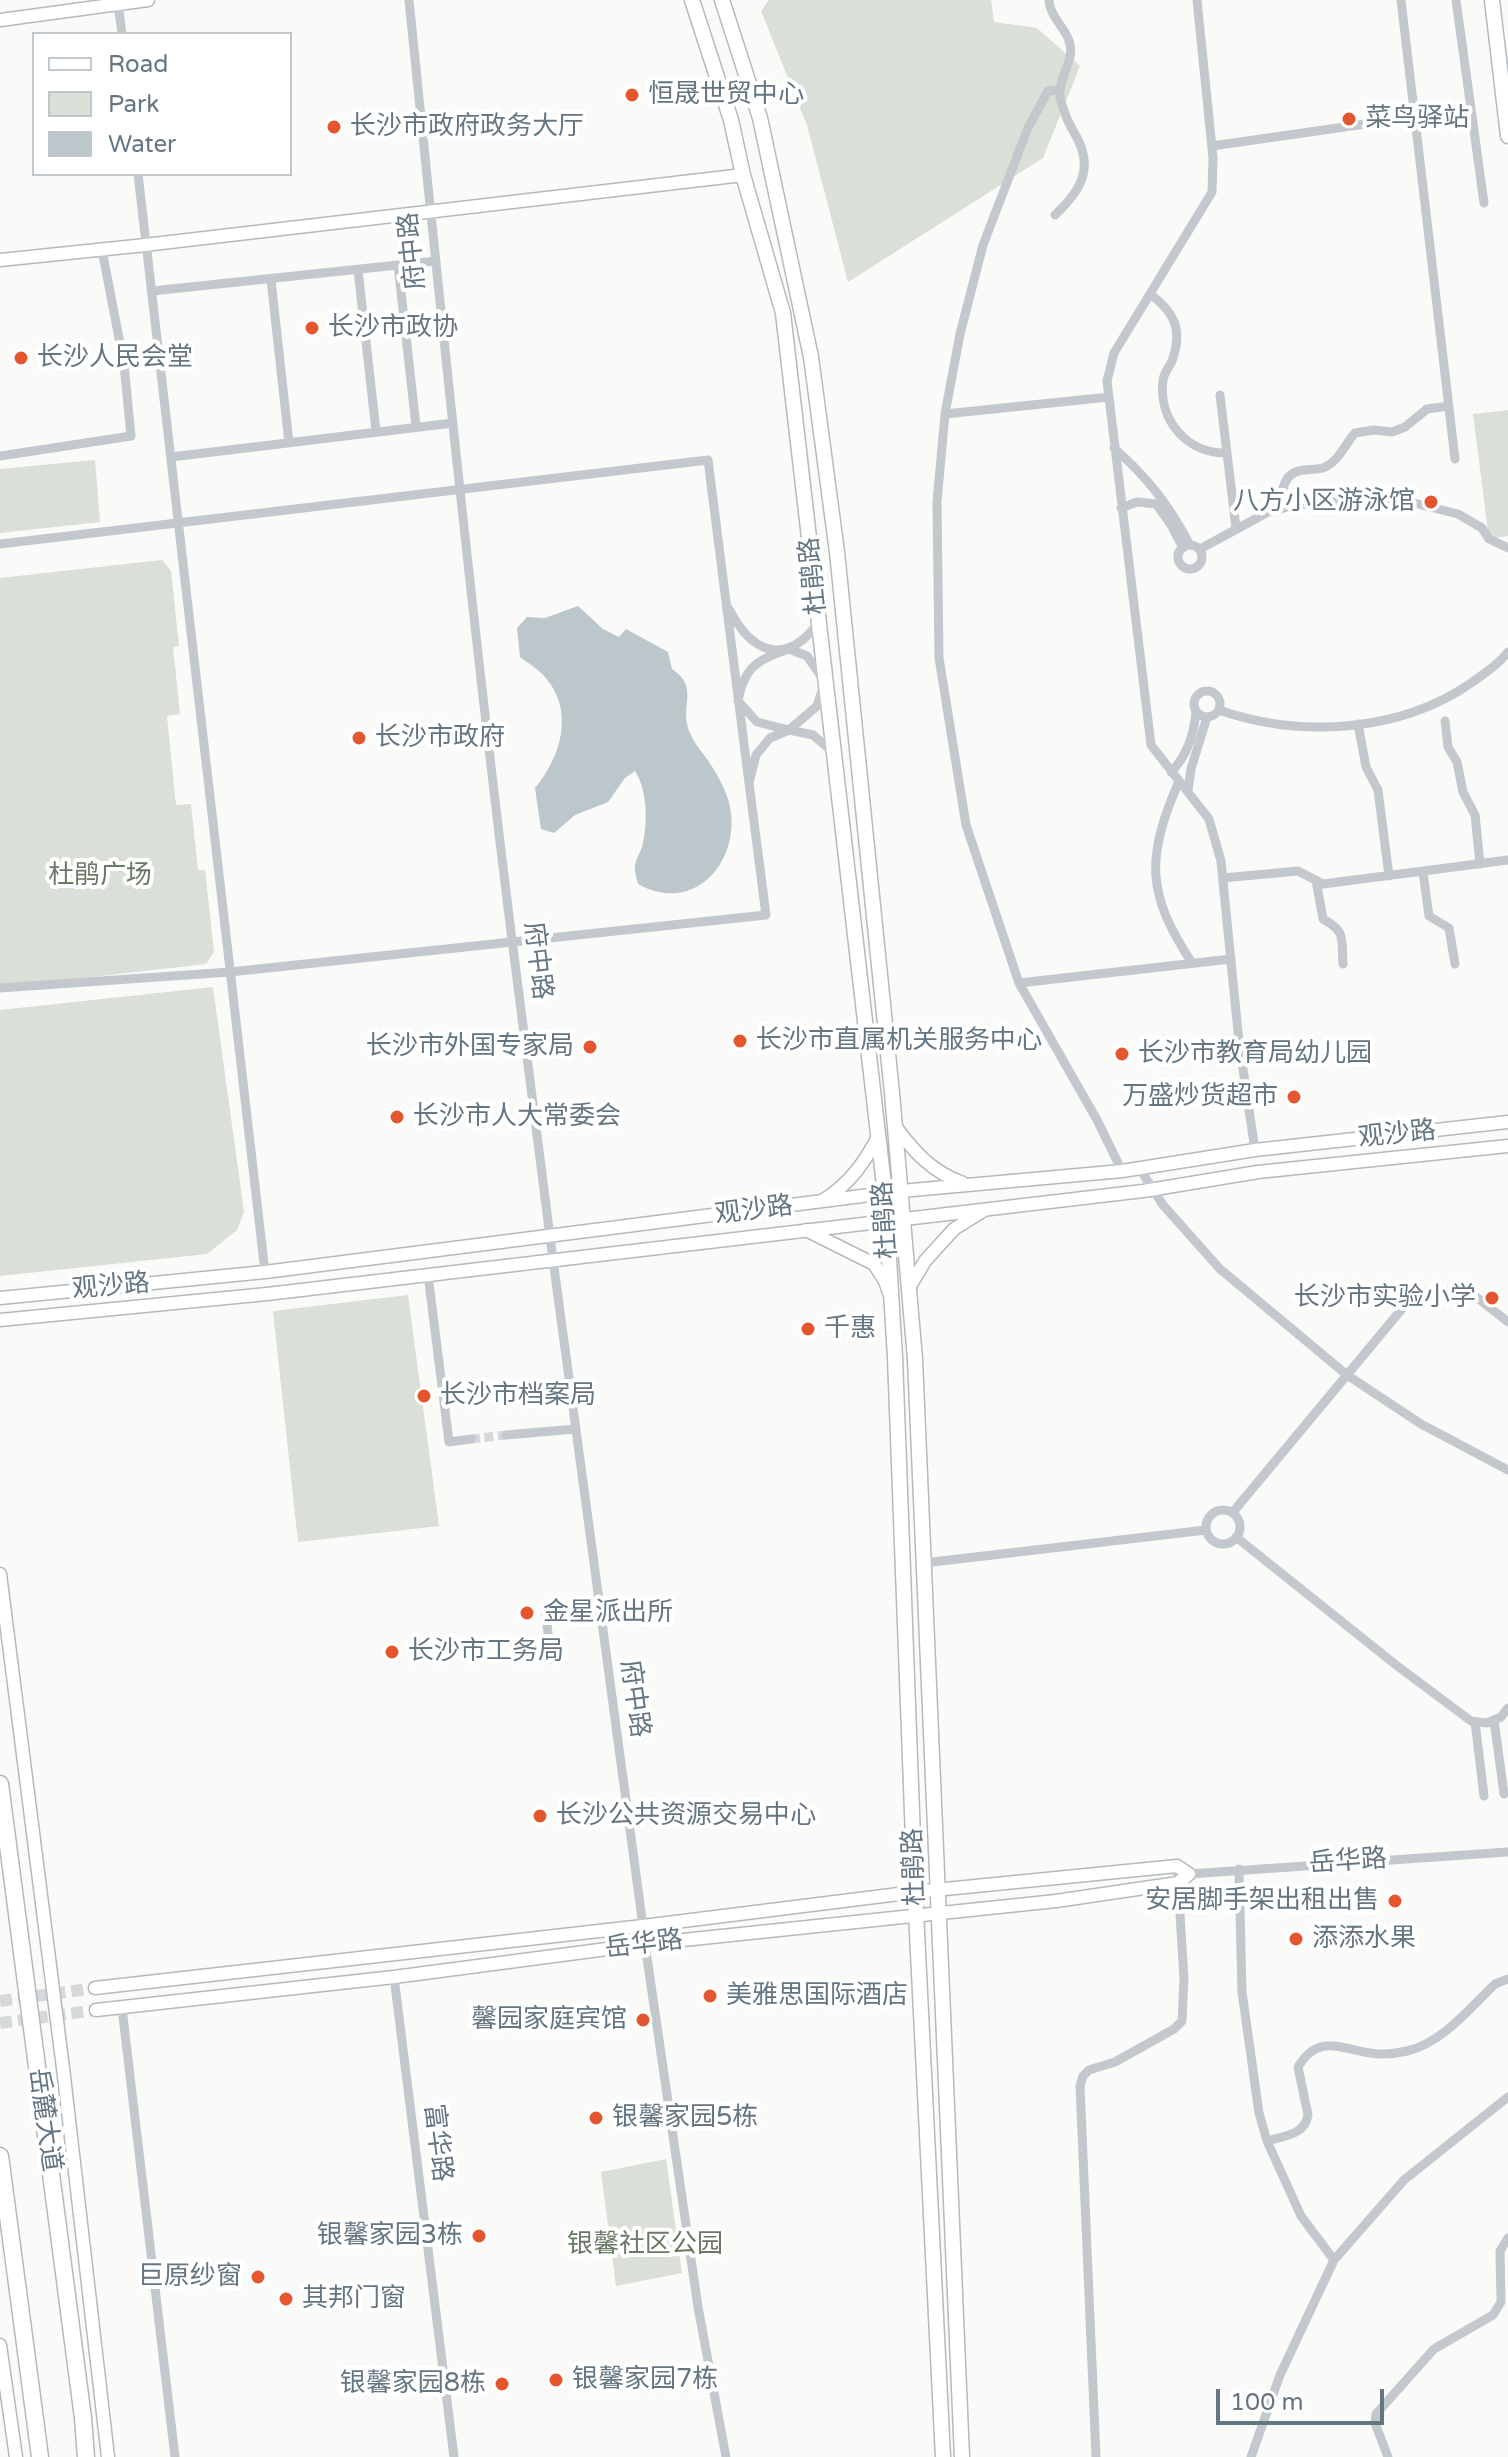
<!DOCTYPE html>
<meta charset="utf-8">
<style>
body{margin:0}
#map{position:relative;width:1508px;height:2457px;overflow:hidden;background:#fafaf8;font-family:"Varela Round",sans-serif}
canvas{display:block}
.legend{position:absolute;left:32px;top:32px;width:260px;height:144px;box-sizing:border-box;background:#fff;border:2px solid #c1c8cd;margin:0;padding:10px 14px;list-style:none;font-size:24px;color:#657683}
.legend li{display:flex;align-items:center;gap:16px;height:40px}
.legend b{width:40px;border:2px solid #c1c8cd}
.scale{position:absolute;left:1216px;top:2389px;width:168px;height:36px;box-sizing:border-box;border:4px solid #657683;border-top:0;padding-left:10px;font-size:24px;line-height:28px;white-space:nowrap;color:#657683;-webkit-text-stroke:6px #fff;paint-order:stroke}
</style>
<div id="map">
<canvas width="1508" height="2457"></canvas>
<ul class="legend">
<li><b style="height:10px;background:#fff"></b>Road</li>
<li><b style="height:22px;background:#dadfd7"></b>Park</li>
<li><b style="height:22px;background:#bbc7cb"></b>Water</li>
</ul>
<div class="scale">100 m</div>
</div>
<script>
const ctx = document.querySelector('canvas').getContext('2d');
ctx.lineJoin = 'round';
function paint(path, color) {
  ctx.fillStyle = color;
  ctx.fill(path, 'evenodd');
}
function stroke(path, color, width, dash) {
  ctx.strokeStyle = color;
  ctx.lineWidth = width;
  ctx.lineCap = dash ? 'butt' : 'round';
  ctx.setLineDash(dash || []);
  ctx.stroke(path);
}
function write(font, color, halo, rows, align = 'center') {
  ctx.font = font + ' "Varela Round","Noto Sans SC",sans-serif';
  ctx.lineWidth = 8;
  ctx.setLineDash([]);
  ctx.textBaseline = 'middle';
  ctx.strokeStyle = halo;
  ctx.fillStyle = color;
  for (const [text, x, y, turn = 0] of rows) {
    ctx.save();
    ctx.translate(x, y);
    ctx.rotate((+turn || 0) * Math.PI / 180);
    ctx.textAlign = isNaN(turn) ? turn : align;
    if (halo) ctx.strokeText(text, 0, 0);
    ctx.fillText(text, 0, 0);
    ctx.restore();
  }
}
paint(new Path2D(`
 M769,0h222l3,22 43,6 43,38 -37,92 -195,124 -41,-157 -46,-114z
 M1508,410v126l-19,3 -16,-125z
 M95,460l5,62 -100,11v-64z
 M162,560l9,11 8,75 -6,1 7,67 -13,2 9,89 15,-1 7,66h7l9,82 -8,12 -201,23 -5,-3v-406z
 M213,987l31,225 -7,18 -30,24 -207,22v-266z
 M408,1295l31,231 -141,16 -25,-231z
 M666,2159l16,114 -66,13 -15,-114z`), '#dadfd7');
paint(new Path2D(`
 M578,606l25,23 16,8 7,-8 42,23 4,17c25,17 11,31 15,55 3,15 14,26 22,38 10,15 20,33 22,51 6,54 -40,101 -93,71 -1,-5 -4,-13 -3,-19 1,-6 5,-12 7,-18 6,-22 6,-56 -7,-76l-10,7 -17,24 -33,13 -21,18 -13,-4 -6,-41c26,-31 40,-77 10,-111 -7,-8 -17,-14 -25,-20l-3,-29 10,-11 18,1z`), '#bbc7cb');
stroke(new Path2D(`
 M471,1439l35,-4`), '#d5d9db', 9, [9, 4.5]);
stroke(new Path2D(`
 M0,2001l95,-13
 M0,2023l96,-13`), '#d5d9db', 12, [12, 6]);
const secondary = new Path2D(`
 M0,20l148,-20
 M0,260l136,-14 607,-71
 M895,1126c19,26 37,46 68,57
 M822,1201c27,-16 43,-39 57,-66
 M806,1230l68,34 11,17 4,12
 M909,1288l16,-27 29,-32 29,-18
 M0,1298l265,-26 636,-81 221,-20 133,-21 253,-28
 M0,1320l267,-26 876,-103 115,-19 250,-26
 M0,1574l63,494 45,389
 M95,1988l548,-62 272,-34 262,-26 12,8 -11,9 -122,18 -411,43 -251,33 -298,33
 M0,2345l16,112`);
const primary = new Path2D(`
 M692,0l39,120 12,55 40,138 102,881 10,163 20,535 28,565
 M722,0l38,118 51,239 26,195 55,541 23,266 47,1098
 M1492,0l16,136`);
const highway = new Path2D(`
 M0,1784l83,634 3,39
 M0,2156l40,301`);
stroke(secondary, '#b3babf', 15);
stroke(primary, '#b5babe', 17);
stroke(highway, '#b4b9bd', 19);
stroke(new Path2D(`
 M409,0c32,314 64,627 103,940 41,329 86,657 131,986
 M1049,0c1,18 17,27 21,44 4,16 -10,32 -10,48 -1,8 3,16 6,24 4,12 13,22 16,34 9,27 -9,48 -27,65
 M1197,0l16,158 -1,34 -98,161 -7,28 44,364 58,74 12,42 18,181 16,108
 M1401,0l54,459
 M1456,0l28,203
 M118,4l4,30
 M1060,90l-12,1 -20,37 -45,117 -23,89 -15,80 -8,88 2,156 27,167 53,158 78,137 25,51
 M1212,146l258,-37
 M138,174l127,1098
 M398,265l18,161
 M358,270l18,161
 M271,280l18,163
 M152,291l284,-30
 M1150,294c23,17 33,34 23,64 -2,7 -9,14 -10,22 -5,40 24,74 64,73
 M124,364l36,-6
 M1220,395l16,133
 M945,414l164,-17
 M1114,448c34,30 55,57 76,97
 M0,456l131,-20 -7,-72 -22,-114
 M171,457l282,-34
 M1121,508l16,-6 19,2 15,21 12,23
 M1282,508c-1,-14 0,-33 17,-37 8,-3 18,0 26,-4 14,-6 20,-23 30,-34l19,-3 18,2 13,-5 22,-18 22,-3
 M0,544l708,-84 41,323
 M1178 557a12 12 0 1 1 24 0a12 12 0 1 1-24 0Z
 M1200,549l70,-38 26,-6 71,-7 43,4 48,12 24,14 7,11 19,9
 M729,609c23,45 57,58 90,13
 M789,649l18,7 18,26 -8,24 -28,24 -32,-8 -19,-21c6,-34 20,-42 51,-52z
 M1194 704a13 13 0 1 1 26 0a13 13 0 1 1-26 0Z
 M1219,710c80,28 180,23 252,-27 14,-10 27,-18 37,-31
 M1445,721l3,26 9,15 6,30 12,23 5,49
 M1358,724l8,43 12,23 11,86
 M1171,772c16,-16 23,-38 25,-60
 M1179,781c-33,77 -33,112 13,182
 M1188,790l3,-21 16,-52
 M1423,872l6,44 20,12 6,36
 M1223,878l75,-7 25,13 185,-24
 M1316,880l7,39c24,13 18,20 20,45
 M1019,983l212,-24
 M0,988l230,-16 536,-57 -17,-132 7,-28 14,-17 19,-8 24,5 20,17
 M1140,1169l23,36 57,64 127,106 74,49 87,46
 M428,1275l21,167 22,-3
 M506,1435l69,-6
 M1206 1527a17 17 0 1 1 34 0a17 17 0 1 1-34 0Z
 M1233,1512l173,-208 22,-13h25l22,5 33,26
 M1236,1537l160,128 75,56 16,2 14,-6 7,-9
 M924,1563l282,-33
 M551,1659l-5,-43 54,-8
 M1494,1720l10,74
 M1475,1722l9,74
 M1239,1869l3,123 17,121 8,28 34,75 33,44
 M1189,1874l319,-22
 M645,1944l53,363 28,150
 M394,1977l60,480
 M122,2008l53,449
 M1267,2141c17,-5 38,-6 41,-26l-10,-48c20,-34 43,-18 72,-14 13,2 24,1 37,-2 35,-8 63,-43 88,-67l13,-5
 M1096,2457l-16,-371 3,-10 6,-6 26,-8 59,-33 8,-8 2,-42 -7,-113
 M1251,2457l29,-82 54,-115 70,-80 104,-83
 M1388,2457l-13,-34 1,-9 58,-65 59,-34 8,-13 -1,-51 8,-13`), '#c3c8cc', 9);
stroke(secondary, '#fff', 12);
stroke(primary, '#fff', 14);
stroke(highway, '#fff', 16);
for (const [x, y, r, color] of [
 [632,95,8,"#e4572e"],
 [1349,119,8,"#e4572e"],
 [334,127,8,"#e4572e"],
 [312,328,8,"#e4572e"],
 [21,358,8,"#e4572e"],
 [1431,502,8,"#e4572e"],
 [359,738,8,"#e4572e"],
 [740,1041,8,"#e4572e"],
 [590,1047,8,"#e4572e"],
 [1122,1054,8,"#e4572e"],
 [1294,1097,8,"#e4572e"],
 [397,1117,8,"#e4572e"],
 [1492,1298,8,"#e4572e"],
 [808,1329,8,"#e4572e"],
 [424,1396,8,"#e4572e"],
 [527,1613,8,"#e4572e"],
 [392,1652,8,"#e4572e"],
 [540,1816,8,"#e4572e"],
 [1395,1901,8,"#e4572e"],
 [1296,1939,8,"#e4572e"],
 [710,1996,8,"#e4572e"],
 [643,2020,8,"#e4572e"],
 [596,2118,8,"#e4572e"],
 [479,2236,8,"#e4572e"],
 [258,2277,8,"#e4572e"],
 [286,2299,8,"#e4572e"],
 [556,2380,8,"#e4572e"],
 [502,2384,8,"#e4572e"]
]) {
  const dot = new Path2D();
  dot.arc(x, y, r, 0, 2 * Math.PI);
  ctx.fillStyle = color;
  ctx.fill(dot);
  stroke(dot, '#fff', 3);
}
write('26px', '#657683', '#fff', [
 ["恒晟世贸中心",648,95],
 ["菜鸟驿站",1365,119],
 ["长沙市政府政务大厅",350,127],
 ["长沙市政协",328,328],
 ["长沙人民会堂",37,358],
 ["八方小区游泳馆",1415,502,"right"],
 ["长沙市政府",375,738],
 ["长沙市直属机关服务中心",756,1041],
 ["长沙市外国专家局",574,1047,"right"],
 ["长沙市教育局幼儿园",1138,1054],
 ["万盛炒货超市",1278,1097,"right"],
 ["长沙市人大常委会",413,1117],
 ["长沙市实验小学",1476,1298,"right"],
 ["千惠",824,1329],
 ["长沙市档案局",440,1396],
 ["金星派出所",543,1613],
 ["长沙市工务局",408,1652],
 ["长沙公共资源交易中心",556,1816],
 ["安居脚手架出租出售",1379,1901,"right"],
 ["添添水果",1312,1939],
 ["美雅思国际酒店",726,1996],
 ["馨园家庭宾馆",627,2020,"right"],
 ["银馨家园5栋",612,2118],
 ["银馨家园3栋",463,2236,"right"],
 ["巨原纱窗",242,2277,"right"],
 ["其邦门窗",302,2299],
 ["银馨家园7栋",572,2380],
 ["银馨家园8栋",486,2384,"right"]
], 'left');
write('26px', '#657683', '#fff', [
 ["府中路",413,251,-96],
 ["杜鹃路",814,576,-96],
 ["府中路",537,961,83],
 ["观沙路",1397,1135,-6],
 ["观沙路",754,1211,-7],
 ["杜鹃路",886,1220,-94],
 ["观沙路",111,1287,-5],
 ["府中路",634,1699,82],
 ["岳华路",1348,1862,-4],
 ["杜鹃路",915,1867,-92],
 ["岳华路",644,1945,-7],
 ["岳麓大道",44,2120,82],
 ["富华路",437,2143,83]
]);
write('26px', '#687a64', '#fff', [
 ["杜鹃广场",100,876],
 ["银馨社区公园",645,2245]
]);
</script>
